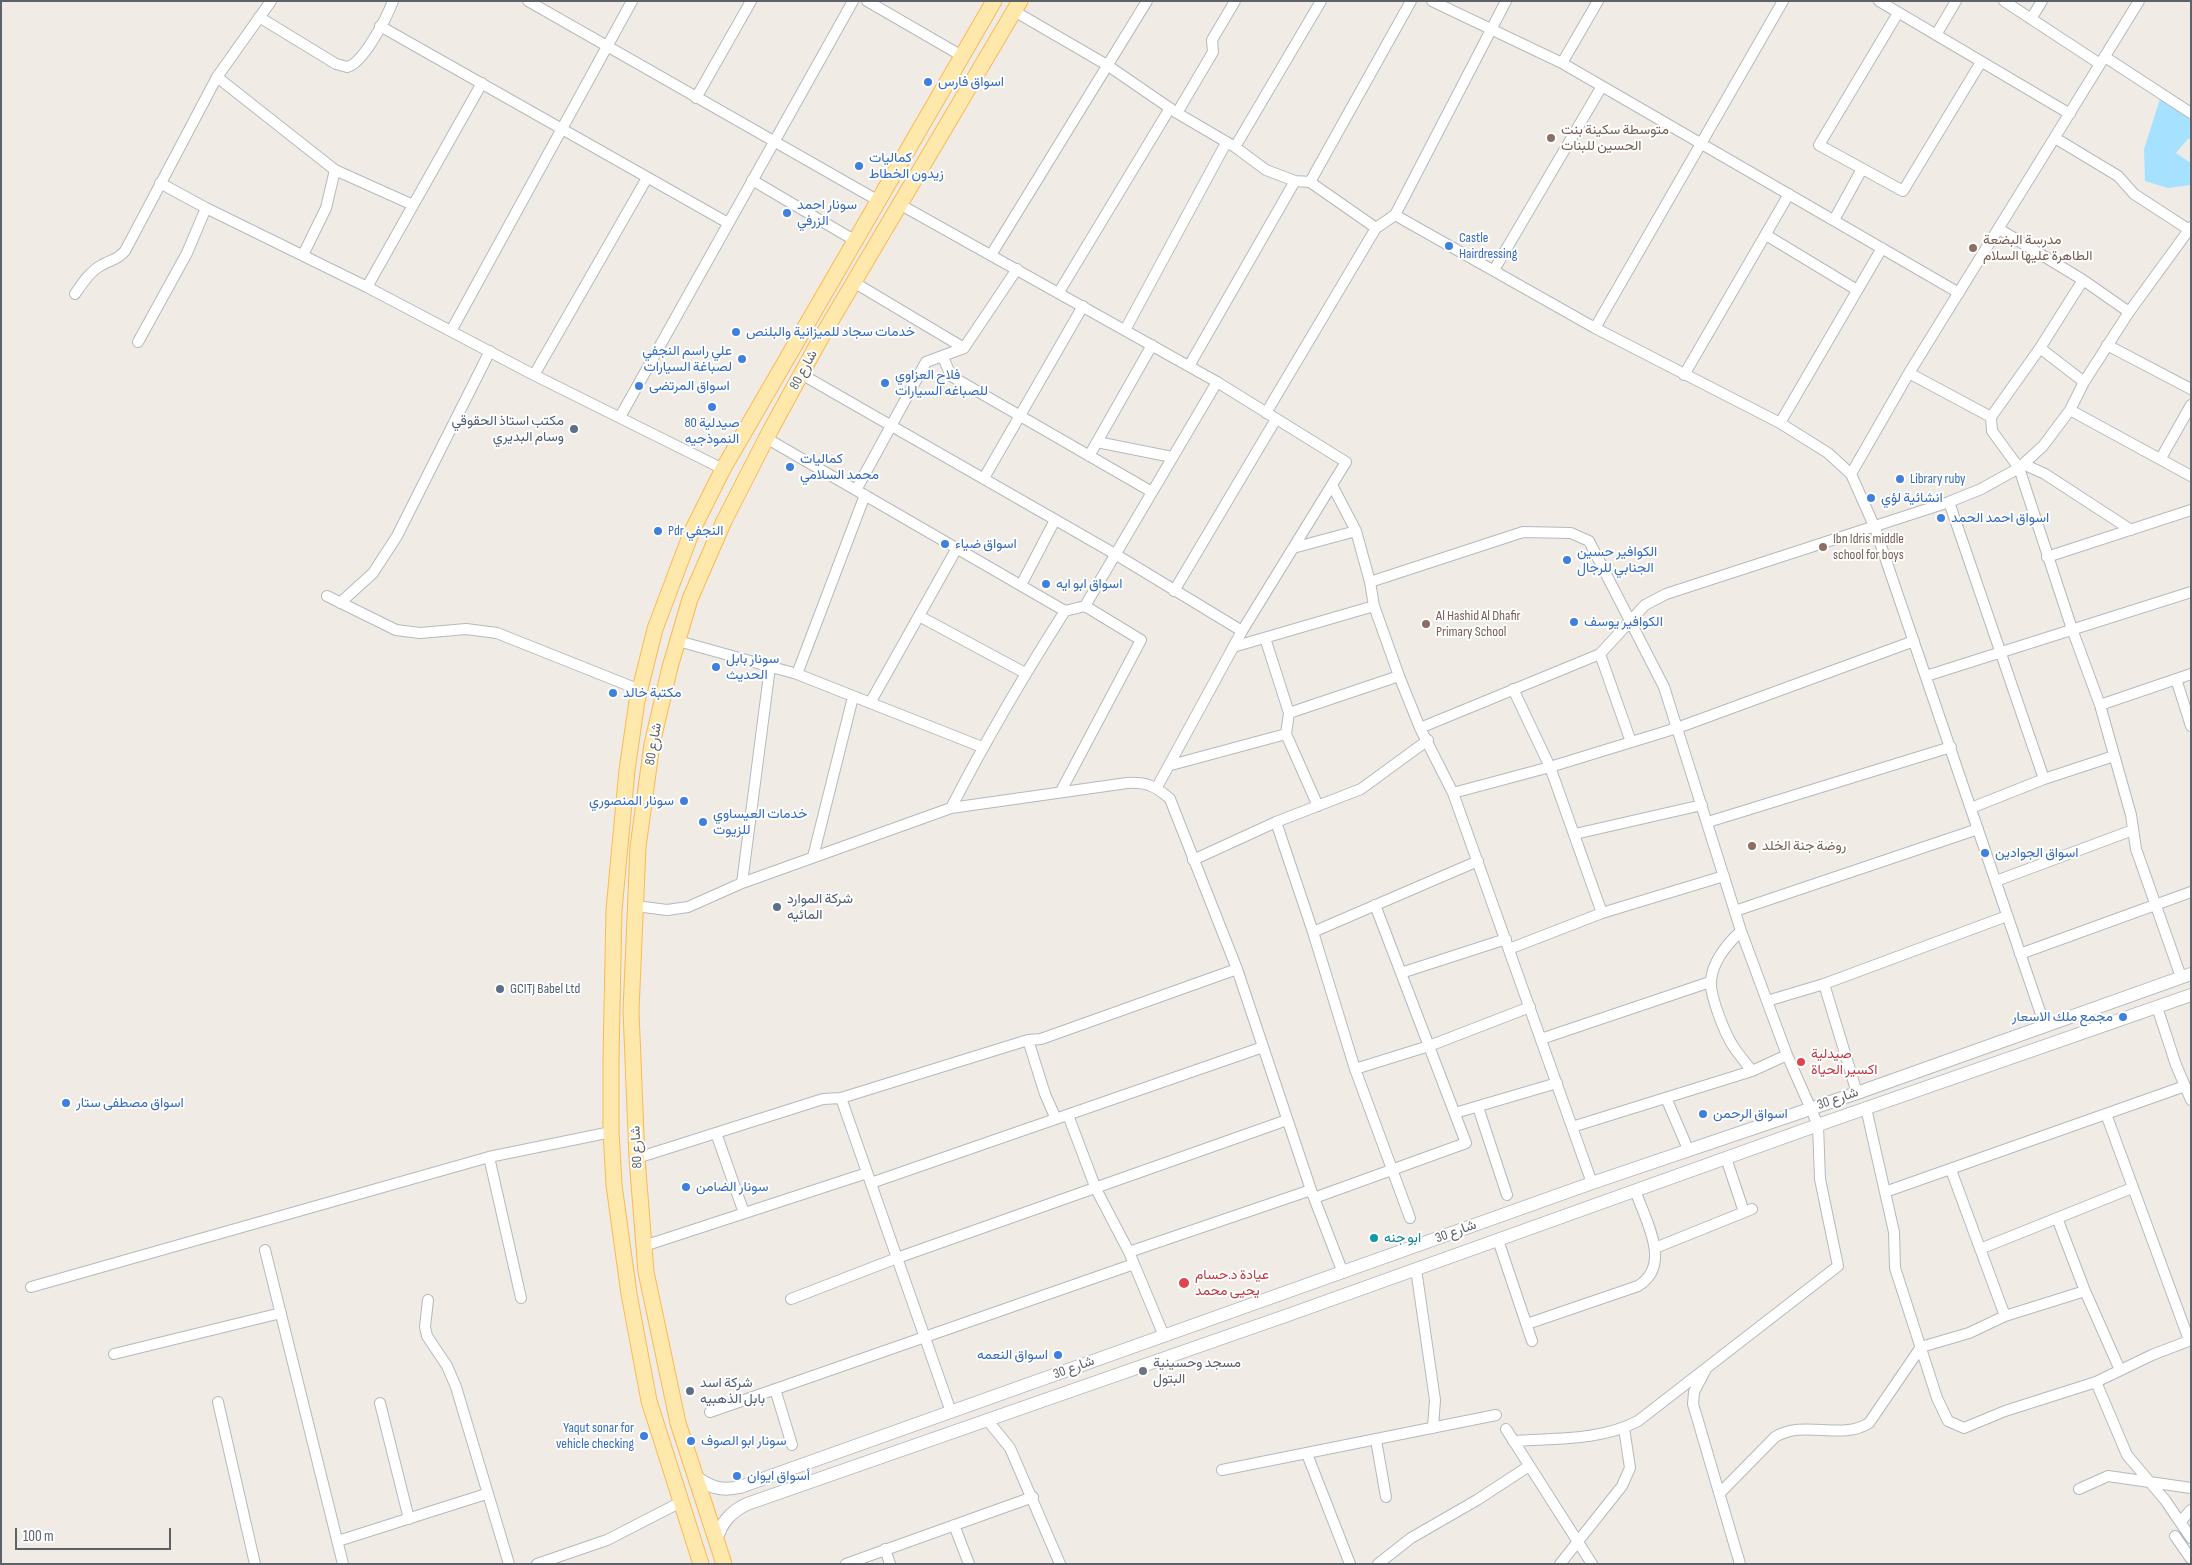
<!DOCTYPE html>
<meta charset="utf-8">
<style>
body{margin:0}
#map{position:relative;width:2192px;height:1565px;overflow:hidden;background:#f0ece5;font-family:"Sofia Sans Condensed",sans-serif}
canvas{display:block}
.frame{position:absolute;inset:0;border:2px solid #5c6267;pointer-events:none}
.scale{position:absolute;left:15px;top:1528px;width:156px;height:22px;box-sizing:border-box;border:2px solid #5c6267;border-top:0;padding-left:6px;font-size:15px;line-height:18px;white-space:nowrap;color:#5c6267;-webkit-text-stroke:4px #fff;paint-order:stroke}
</style>
<div id="map">
<canvas width="2192" height="1565"></canvas>
<div class="frame"></div>
<div class="scale">100 m</div>
</div>
<script>
const ctx = document.querySelector('canvas').getContext('2d');
ctx.lineJoin = 'round';
function paint(path, color) {
  ctx.fillStyle = color;
  ctx.fill(path, 'evenodd');
}
function stroke(path, color, width, dash) {
  ctx.strokeStyle = color;
  ctx.lineWidth = width;
  ctx.lineCap = dash ? 'butt' : 'round';
  ctx.setLineDash(dash || []);
  ctx.stroke(path);
}
function write(font, color, halo, rows, align = 'center') {
  ctx.font = font + ' "Sofia Sans Condensed",Vazirmatn,sans-serif';
  ctx.lineWidth = 4;
  ctx.setLineDash([]);
  ctx.textBaseline = 'middle';
  ctx.strokeStyle = halo;
  ctx.fillStyle = color;
  for (const [text, x, y, turn = 0] of rows) {
    ctx.save();
    ctx.translate(x, y);
    ctx.rotate((+turn || 0) * Math.PI / 180);
    ctx.textAlign = isNaN(turn) ? turn : align;
    if (halo) ctx.strokeText(text, 0, 0);
    ctx.fillText(text, 0, 0);
    ctx.restore();
  }
}
paint(new Path2D(`
 M2160,99l31,12v28h-3l-12,14 15,10v22l-23,3 -23,-7 -1,-32z`), '#a6e2ff');
const minor = new Path2D(`
 M271,1l-54,76 118,93
 M528,1l349,199
 M867,1l95,55
 M1432,1l130,62 397,230
 M1879,1l191,113
 M2004,1l96,63
 M1014,11l93,54 70,48 58,34 31,23 29,11 15,1 66,46
 M1898,13l-79,132 84,46 78,-129
 M259,17l77,47 11,3c16,-3 40,-50 46,-66
 M2031,19l11,-18
 M380,26l348,197
 M1936,35l20,-34
 M2105,57l86,56
 M1562,63l36,-62
 M696,98l55,-97
 M1177,113l36,-61 -1,-12 23,-39
 M2055,138l63,38 16,18 57,37
 M1235,147l86,-146
 M752,180l102,60
 M1310,182l101,-181
 M160,183l46,25 161,79 167,88 189,94
 M901,205l316,177 129,80 -104,169 -85,156
 M1395,215l200,113 185,95 48,30 23,21 24,54 170,498
 M1834,220l28,-51
 M1999,229l84,51 46,32
 M1766,235l91,55
 M303,255l23,-47 9,-38 78,35
 M991,255l156,-254
 M1494,270l108,-184
 M2083,280l-43,68 -49,69 1,14 27,37 53,161 28,76 31,110 5,34 45,128
 M855,283l109,65
 M367,287l115,-204
 M1059,292l111,-184
 M75,294c7,-10 15,-23 27,-29 10,-6 14,-4 23,-14l92,-174
 M1595,328l188,-327
 M1125,330l101,-187
 M451,331l181,-330
 M138,342l49,-89 19,-45
 M2107,345l84,44
 M2040,348l44,34
 M943,357l8,19 201,116
 M1189,366l106,-185
 M1909,373l82,44
 M801,374l314,180 127,77
 M534,375l113,-197
 M1684,375l105,-181
 M2070,410l121,66
 M1266,413l110,-185 19,-13 111,-214
 M620,417l233,-416
 M1780,423l102,-175
 M766,438l299,173
 M1097,442l75,15
 M1089,456l63,-111
 M2161,458l30,-53
 M2023,464l22,10 86,56
 M1851,474l58,-101 230,-372
 M984,478l99,-172
 M1332,485l24,46 14,51 4,24 25,70 21,52 33,65 139,390
 M856,490l70,-128 38,-14 53,-79
 M1949,502l95,277
 M1293,548l63,-17
 M2047,557l144,-47
 M1370,582l153,-50 48,1 18,8 75,146 77,244 46,124 31,70 2,54 18,87 -200,155c-38,20 -83,17 -125,20
 M1021,585l34,-65
 M1174,591l102,-172
 M327,596l69,34 24,3 46,-4 31,4 143,57
 M340,603l33,-30 24,-37 93,-185
 M919,616l106,57
 M1265,638l24,75 -3,21 32,72
 M678,641l119,33 185,73
 M1233,647l141,-41
 M1600,654l31,88
 M797,674l68,-179
 M1926,676l265,-84
 M2176,679l15,47
 M1513,689l37,78 52,146
 M870,703l87,-155
 M2100,705l91,-31
 M1289,713l110,-37
 M1420,728l180,-74 45,-49 21,-11 283,-92 32,-13 38,-21 24,-22 27,-36 14,-28 45,-70 62,-85
 M1171,765l115,-31
 M1061,791l80,-151 -56,-34
 M1453,793l97,-26 127,-39 237,-87
 M951,808c35,-68 73,-133 114,-197l20,-5 132,-224
 M1971,808l73,-29 70,-23
 M1276,822l37,110 42,137 55,149
 M1708,822l243,-75
 M1575,834l127,-29
 M813,857l40,-160
 M1193,860l83,-38 85,-33 67,-49
 M1996,881l137,-51
 M742,883l28,-216
 M636,906l31,4 21,-3 54,-24 209,-75 176,-25c19,-1 29,3 43,16l67,170 74,221 32,83
 M1735,911l243,-82
 M1741,931c-14,13 -28,30 -30,49 -2,14 14,54 22,66 6,9 13,17 19,25l35,-16
 M1313,932l165,-71
 M1509,949l93,-36 122,-37
 M2020,954l171,-62
 M1401,973l105,-34
 M1824,984l33,109
 M1767,1001l57,-17 183,-68
 M2157,1007l19,58 15,35
 M1541,1039l169,-57
 M1028,1040l17,54 11,25
 M1355,1069l74,-23 101,-39
 M841,1098l110,314
 M1666,1098l22,51
 M1478,1107l29,88
 M1866,1108l28,124 1,36 42,130 11,23 16,7 41,-17 91,-29 56,-27 39,-15
 M1455,1113l102,-30
 M2106,1114l83,226
 M1068,1115l28,74 33,63 35,84
 M1572,1127l180,-56
 M716,1133l28,80
 M489,1157l32,141
 M637,1158l186,-59 18,-1 187,-58 13,-1 196,-70
 M1726,1158l18,54
 M1951,1170l54,146
 M871,1183l392,-136
 M1885,1192l300,-106
 M1314,1198l152,-55 -91,-238
 M2057,1218l28,73 35,79
 M1498,1240l34,101
 M644,1246l223,-73
 M1655,1248l97,-39
 M1980,1249l152,-61
 M265,1250l78,314
 M1129,1252l182,-62
 M1416,1269l19,131 -2,28
 M31,1287l458,-130 122,-25
 M791,1299l106,-41 390,-138
 M428,1300l-3,27 2,9 20,30 9,21 53,177
 M1527,1324l111,-38c35,-21 7,-66 -3,-96
 M114,1354l167,-41
 M1705,1371l-11,21 -1,12 47,160
 M2096,1382l31,73 38,45 26,38
 M775,1389l17,56
 M218,1402l37,162
 M380,1403l29,116
 M710,1412l424,-148
 M988,1421l22,27 50,116
 M1506,1429l86,135
 M1376,1440l10,57
 M1307,1454l43,110
 M1222,1470l274,-55
 M2079,1489l29,-13 83,12
 M1720,1493l55,-56c29,-18 66,4 94,-14l52,-76 48,-14 36,-17 80,-25
 M2180,1522l11,-12
 M954,1525l15,39
 M2175,1536l16,23
 M338,1541l148,-47
 M885,1549l5,15
 M537,1564l70,-24 74,-38
 M846,1564l187,-67
 M1378,1564l33,-26 66,-38 52,-34
 M1560,1564l62,-78 8,-18 -6,-40`);
const tertiary = new Path2D(`
 M695,1476c15,12 27,15 45,11l852,-304 265,-90 334,-119
 M716,1541c5,-18 14,-29 31,-37l544,-190 527,-189 373,-130`);
const primary = new Path2D(`
 M701,1564l-52,-163 -20,-107 -15,-109 -3,-53v-74l3,-148 13,-140 10,-69 18,-72 37,-98 31,-62 271,-468
 M724,1564l-46,-141 -32,-151 -9,-114 -6,-147 7,-164 14,-103 18,-77 20,-68 34,-78 46,-90 52,-95 198,-335`);
stroke(minor, '#b5b9bd', 12);
stroke(tertiary, '#b5b9bd', 14);
stroke(primary, '#fcb952', 17);
stroke(minor, '#fff', 10);
stroke(tertiary, '#fff', 12);
stroke(primary, '#ffe8ab', 15);
for (const [x, y, r, color] of [
 [928,82,5,"#3f7fe0"],
 [1551,138,5,"#8d6e63"],
 [859,166,5,"#3f7fe0"],
 [787,213,5,"#3f7fe0"],
 [1449,246,5,"#3f7fe0"],
 [1973,248,5,"#8d6e63"],
 [736,332,5,"#3f7fe0"],
 [742,359,5,"#3f7fe0"],
 [885,383,5,"#3f7fe0"],
 [639,386,5,"#3f7fe0"],
 [712,407,5,"#3f7fe0"],
 [574,429,5,"#5c6f8a"],
 [790,467,5,"#3f7fe0"],
 [1900,479,5,"#3f7fe0"],
 [1871,498,5,"#3f7fe0"],
 [1941,518,5,"#3f7fe0"],
 [658,531,5,"#3f7fe0"],
 [945,544,5,"#3f7fe0"],
 [1823,547,5,"#8d6e63"],
 [1567,560,5,"#3f7fe0"],
 [1046,584,5,"#3f7fe0"],
 [1574,622,5,"#3f7fe0"],
 [1426,624,5,"#8d6e63"],
 [716,667,5,"#3f7fe0"],
 [613,693,5,"#3f7fe0"],
 [684,801,5,"#3f7fe0"],
 [703,822,5,"#3f7fe0"],
 [1752,846,5,"#8d6e63"],
 [1985,853,5,"#3f7fe0"],
 [777,907,5,"#5c6f8a"],
 [500,989,5,"#5c6f8a"],
 [2123,1017,5,"#3f7fe0"],
 [1801,1062,5,"#e0444e"],
 [66,1103,5,"#3f7fe0"],
 [1703,1114,5,"#3f7fe0"],
 [686,1187,5,"#3f7fe0"],
 [1374,1238,5,"#0f9aa8"],
 [1184,1283,6,"#e0444e"],
 [1058,1355,5,"#3f7fe0"],
 [1143,1371,5,"#6b7280"],
 [690,1391,5,"#5c6f8a"],
 [644,1436,5,"#3f7fe0"],
 [691,1441,5,"#3f7fe0"],
 [737,1476,5,"#3f7fe0"]
]) {
  const dot = new Path2D();
  dot.arc(x, y, r, 0, 2 * Math.PI);
  ctx.fillStyle = color;
  ctx.fill(dot);
  stroke(dot, '#fff', 2);
}
write('14px', '#366cbe', '#fff', [
 ["اسواق فارس",938,82],
 ["كماليات",869,158],
 ["زيدون الخطاط",869,174],
 ["سونار احمد",797,205],
 ["الزرفي",797,221],
 ["Castle",1459,238],
 ["Hairdressing",1459,254],
 ["خدمات سجاد للميزانية والبلنص",746,332],
 ["علي راسم النجفي",732,351,"right"],
 ["لصباغة السيارات",732,367,"right"],
 ["فلاح العزاوي",895,375],
 ["للصباغه السيارات",895,391],
 ["اسواق المرتضى",649,386],
 ["صيدلية 80",712,423,"center"],
 ["النموذجيه",712,439,"center"],
 ["كماليات",800,459],
 ["محمد السلامي",800,475],
 ["Library ruby",1910,479],
 ["انشائية لؤي",1881,498],
 ["اسواق احمد الحمد",1951,518],
 ["Pdr النجفي",668,531],
 ["اسواق ضياء",955,544],
 ["الكوافير حسين",1577,552],
 ["الجنابي للرجال",1577,568],
 ["اسواق ابو ايه",1056,584],
 ["الكوافير يوسف",1584,622],
 ["سونار بابل",726,659],
 ["الحديث",726,675],
 ["مكتبة خالد",623,693],
 ["سونار المنصوري",674,801,"right"],
 ["خدمات العيساوي",713,814],
 ["للزيوت",713,830],
 ["اسواق الجوادين",1995,853],
 ["مجمع ملك الاسعار",2113,1017,"right"],
 ["اسواق مصطفى ستار",76,1103],
 ["اسواق الرحمن",1713,1114],
 ["سونار الضامن",696,1187],
 ["اسواق النعمه",1048,1355,"right"],
 ["Yaqut sonar for",634,1428,"right"],
 ["vehicle checking",634,1444,"right"],
 ["سونار ابو الصوف",701,1441],
 ["أسواق ايوان",747,1476]
], 'left');
write('14px', '#785e54', '#fff', [
 ["متوسطة سكينة بنت",1561,130],
 ["الحسين للبنات",1561,146],
 ["مدرسة البضعة",1983,240],
 ["الطاهرة عليها السلام",1983,256],
 ["Ibn Idris middle",1833,539],
 ["school for boys",1833,555],
 ["Al Hashid Al Dhafir",1436,616],
 ["Primary School",1436,632],
 ["روضة جنة الخلد",1762,846]
], 'left');
write('14px', '#5c6267', '#fff', [
 ["شارع 80",804,370,-61],
 ["شارع 80",654,744,-80],
 ["شارع 30",1838,1099,-19],
 ["شارع 80",637,1147,-93],
 ["شارع 30",1456,1232,-20],
 ["شارع 30",1074,1368,-20]
]);
write('14px', '#4e5e75', '#fff', [
 ["مكتب استاذ الحقوقي",564,421,"right"],
 ["وسام البديري",564,437,"right"],
 ["شركة الموارد",787,899],
 ["المائيه",787,915],
 ["GCITJ Babel Ltd",510,989],
 ["شركة اسد",700,1383],
 ["بابل الذهبيه",700,1399]
], 'left');
write('14px', '#be3a42', '#fff', [
 ["صيدلية",1811,1054],
 ["اكسير الحياة",1811,1070],
 ["عيادة د.حسام",1195,1275],
 ["يحيى محمد",1195,1291]
], 'left');
write('14px', '#0d838f', '#fff', [
 ["ابو جنه",1384,1238]
], 'left');
write('14px', '#5b616d', '#fff', [
 ["مسجد وحسينية",1153,1363],
 ["البتول",1153,1379]
], 'left');
</script>
